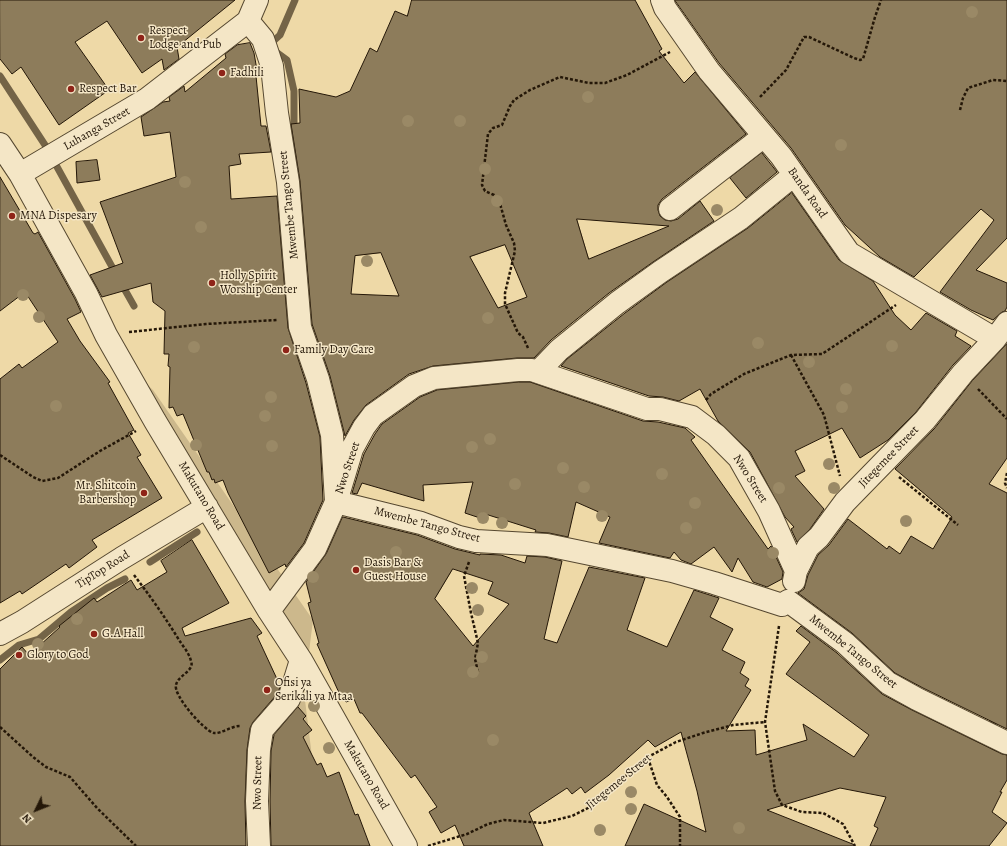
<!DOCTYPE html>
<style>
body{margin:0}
#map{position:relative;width:1007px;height:846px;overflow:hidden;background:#eed9a7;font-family:Alegreya,serif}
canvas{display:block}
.north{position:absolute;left:16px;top:790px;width:40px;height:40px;-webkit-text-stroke:3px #f4e6c6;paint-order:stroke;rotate:227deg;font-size:11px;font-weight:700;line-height:16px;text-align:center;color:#241708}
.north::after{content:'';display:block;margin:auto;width:14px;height:18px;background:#241708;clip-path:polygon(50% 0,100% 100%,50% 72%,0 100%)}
</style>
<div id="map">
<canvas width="1007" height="846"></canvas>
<div class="north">N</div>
</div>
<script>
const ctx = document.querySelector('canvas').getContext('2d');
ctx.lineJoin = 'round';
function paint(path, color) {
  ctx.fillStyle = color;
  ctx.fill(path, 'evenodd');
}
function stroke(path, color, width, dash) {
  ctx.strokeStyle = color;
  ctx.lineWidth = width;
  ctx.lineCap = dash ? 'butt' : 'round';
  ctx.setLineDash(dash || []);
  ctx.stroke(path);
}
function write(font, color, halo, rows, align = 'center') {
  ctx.font = font + ' Alegreya,serif';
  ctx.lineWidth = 3;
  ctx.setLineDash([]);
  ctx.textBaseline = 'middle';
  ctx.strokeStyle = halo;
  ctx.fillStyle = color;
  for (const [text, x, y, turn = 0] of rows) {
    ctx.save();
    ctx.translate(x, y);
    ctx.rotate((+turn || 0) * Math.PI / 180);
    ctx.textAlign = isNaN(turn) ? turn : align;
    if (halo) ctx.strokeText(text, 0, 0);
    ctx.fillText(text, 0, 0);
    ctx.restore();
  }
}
paint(new Path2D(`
 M139,377l14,13 160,230 -9,72 19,154 -45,-112 16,-42 7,-23z`), '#ccb88c');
stroke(new Path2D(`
 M0,76l45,69 71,129
 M294,160v-69l-7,-31 -19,-14 12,-11 15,-35
 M121,283l13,23
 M150,562l47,-30
 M0,660l19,-15 20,-6 32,-27 36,-24 18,-9
 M990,758l5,-8 -2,-28 14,-17`), '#746447', 7);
const building = new Path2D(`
 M0,0h235l-58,47 2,12 -15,11 -2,-11 -20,14 -35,-52 -32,21 34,48 -50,35 -38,-58 -9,7 -12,-15z
 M412,0h223l27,49 -3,2 25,32 11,-11 51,62 -84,65 -4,6v5l2,6 5,4 6,1 7,-2 22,-18 14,20 -61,41 -44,31 -58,47 -17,18h-17l-84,8 -24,8 -43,31 -12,15 -9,16 -15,-60 -18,-52 -12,-143 -9,-57 9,-1 -1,-34 37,8 14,-6 20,-43 7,4 18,-41 12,5zM577,219l92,7 -80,33zM505,245l22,52 -29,11 -28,-51zM381,253l18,43 -48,-2 4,-38z
 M675,0h332v238l-31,32 31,13v24l-2,4 -3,1 -9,8 -22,-10 -31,-18 54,-72 -13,-11 -67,68 -34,-20 -35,-32 -54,-77 -72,-85z
 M250,43l4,10 4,23h-2l5,50h5l5,26 -32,2 2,10 -12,2 2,33 46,-3 11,132 18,55 14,54 3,63 -19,43 -18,24 -1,-3 -16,9 -41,-80 -5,-13 -8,3 -1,-4 -2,1 -3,-8h-2l-24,-58 -6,2 -4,-9 -4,1 1,-41 -2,-1 1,-12h-5l1,-43 -12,-9 -2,-19 -49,14 -12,-22 33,-12 -23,-61 76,-25 -6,-45 -26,4 -3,-19 22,-15 7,-1 -1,-4 15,-11 1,6 41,-34 -1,-4 12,-9z
 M762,153l15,19 -31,26 -16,-20z
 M97,160l3,20 -23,3 -1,-21z
 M0,177l33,56 2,1 3,-2 37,67 6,13 -14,7 13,22 30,41 -2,1 26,47 -6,3 13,22 -4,2 25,41 -70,42 5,7 -28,21 -3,-4 -44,30 -2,-3 -20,12v-224l19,-15 3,4 36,-26 -33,-50 -25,19z
 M792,193l47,67 34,21 22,34 16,15 15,-17 31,18 -2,5 16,10 -18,19 -37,47 -28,28 -28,18 -18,-30 -47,23 10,20 -10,5 29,33 -14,20 -13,13 -6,-13 3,-2 -9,-10 -35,-65 -32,-31 -18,-32 -21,12 -16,-4 -14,-1 -88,-30 6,-7 58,-46 42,-31 81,-54z
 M1007,344v114l-18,26 18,9v236l-84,-41 -28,-15 -43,-40 -54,-40 6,-4 4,-14 10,-20 11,-10 19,-26 39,30 2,-3 11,8 11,-18 22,13 19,-32 -57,-48 39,-40 38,-48z
 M519,382h11l113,39 15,1 27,6 10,9 -4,3 77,109 3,-3 12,26 -1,7 -15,8 -14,-5 -15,-24 -6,14 -18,-25 -23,17 -10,-4 -7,-8 -4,6 -71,-15 11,-26 -34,-15 -8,35 -19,-4 -14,-1 1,-2 -54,-17 -2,5 -15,-5 8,-31 -50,3 1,16 -62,-18 -5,11 -5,-1 12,-39 11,-20 7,-10 38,-27 17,-7z
 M343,517l74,18 38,14 25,6v-1l21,1 24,8 2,-7 18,1 17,4 -18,78 13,4 32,-76 56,11 -18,52 40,17 27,-57 25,8 -9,19 23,12 -11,21 23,12 -5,11 9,6 -4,7 6,4 -25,41 29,-1 1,25 51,-15 -4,-16 51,33 15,-22 -83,-61 24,-32 -14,-11 5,-5 36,27 45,41 30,16 90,44 5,1v25l-7,12h2l-10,20 15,11 -18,23h-119l8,-18 -4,-2 12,-29 -46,-9 -73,22 88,35 -1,1h-229l19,-42 62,28 -9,-41 -16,-59 -26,15 -7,-7 -39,35 -24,18 -4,-6 -9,7 -5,-6 -38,25 14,33h-79l-9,-21 -14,8 -12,-21 8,-5 -22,-32 -4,3 -49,-65h-2l-6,-14 -8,3 -3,-8 -3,1 -23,-51 2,-1 -11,-40 3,-1 -5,-20 20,-28zM453,569l40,13 -5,12 21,10 -36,42 -38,-47z
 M192,540l37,63 -47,25 3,8 66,-18 11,15 -5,3 20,43 -3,2 6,6 -2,6 -25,29 -3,6 -3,22 -2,51 1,45h-246v-177l22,-22 7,8 31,-28 -1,-1 35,-28 3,4 34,-22 6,10 30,-18 -6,-11z
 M298,707l8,9 -3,3 9,11 -9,7 14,28 4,-2 6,14 12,-5 16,43 3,-1 12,32h-99l-1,-45 1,-50 3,-16z`);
paint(building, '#8d7c5b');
stroke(building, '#241708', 1);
const minor = new Path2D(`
 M662,0l3,8 44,63 72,85 68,97 146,86
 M248,21l15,18 9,27 5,47 11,69 12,145 18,52 14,56 4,67 85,21 38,14 17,4 71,4 125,26 42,12 68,22 6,-4 57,42 43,40 29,16 90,44
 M0,144l20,30 66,119 20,42 49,86 114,190 32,49 105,186
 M20,174l127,-75 101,-78 9,-21
 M670,209l94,-73
 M538,372l21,-22 58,-47 43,-31 81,-54 53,-43
 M794,581l2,-10 12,-24 11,-10 26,-35 80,-82 38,-47 32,-34 12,-16
 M269,611l46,-62 21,-47 16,-53 12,-22 9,-12 41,-29 20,-8 84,-8h14l115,39h13l32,8 24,18 23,23 30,53 27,60
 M0,634l22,-12 100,-64 85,-51
 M259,846l-2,-45 2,-51 3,-20 27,-31 12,-39`);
stroke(minor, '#564830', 24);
stroke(new Path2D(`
 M760,97l26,-27 18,-33h5l45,21 6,2 3,-1 12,-42 6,-17
 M960,110l3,-12 5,-10 25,-8 14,1
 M129,332l77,-8 71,-4
 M528,348l-5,-11 -5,-4 -13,-29v-11l10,-42 -1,-8 -8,-18 -7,-25 -5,-5 -9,-4 -3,-6 6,-51 5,-6 9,-3 8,-19 4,-6 16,-10 30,-13 29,6h16l22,-8 43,-23
 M791,355l33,60 16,61
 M978,389l29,30
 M706,400l5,-6 33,-20 47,-19 31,-1 74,-49
 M0,455l33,22 9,4 16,-3 42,-27 36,-20
 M1007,473l-2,10 2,5
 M899,477l59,48
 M469,562l-5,14 7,37 7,30 -3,16 3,13
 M134,575c16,21 31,42 45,65 4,6 10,13 12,21 4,10 -13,14 -15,24 -3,10 28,46 38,48 7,1 17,-7 26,-7
 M779,626l-14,96 10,69 7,14 20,7 21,1 20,11 12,22
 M0,727l33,30 13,10 24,10 27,31 39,38
 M648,758l9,27 10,12 13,20v29
 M428,846l39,-12 21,-10 16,-4 39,3 29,-7 16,-8 60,-51 28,-15 27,-9 30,-8 32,-3`), '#241708', 2.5, [3, 2]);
stroke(minor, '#f4e6c6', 22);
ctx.fillStyle = '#9a8966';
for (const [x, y] of [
 [972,12],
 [588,97],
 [408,121],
 [460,121],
 [841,145],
 [485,169],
 [185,182],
 [497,201],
 [717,210],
 [201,227],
 [367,261],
 [23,295],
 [39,317],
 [488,318],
 [758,343],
 [892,346],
 [194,347],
 [809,362],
 [846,389],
 [271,397],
 [56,406],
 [842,407],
 [265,416],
 [490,439],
 [196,445],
 [272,446],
 [472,447],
 [829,464],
 [563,468],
 [662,474],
 [515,484],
 [584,487],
 [779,488],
 [834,488],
 [695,503],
 [602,516],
 [483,518],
 [906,521],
 [502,523],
 [686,528],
 [396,552],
 [773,553],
 [313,577],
 [472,588],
 [478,610],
 [77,619],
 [38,644],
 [482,657],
 [473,672],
 [314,706],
 [493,740],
 [329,748],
 [631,792],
 [631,809],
 [739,828],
 [600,830]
]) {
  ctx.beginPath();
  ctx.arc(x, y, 6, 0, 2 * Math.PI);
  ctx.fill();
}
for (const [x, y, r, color] of [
 [141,38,4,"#8f2418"],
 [222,73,4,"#8f2418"],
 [71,89,4,"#8f2418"],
 [12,216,4,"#8f2418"],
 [212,283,4,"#8f2418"],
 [286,350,4,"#8f2418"],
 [144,493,4,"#8f2418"],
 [356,570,4,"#8f2418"],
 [94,634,4,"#8f2418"],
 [19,655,4,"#8f2418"],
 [267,690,4,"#8f2418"]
]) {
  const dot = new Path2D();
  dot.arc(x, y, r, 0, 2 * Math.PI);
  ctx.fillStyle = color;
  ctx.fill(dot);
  stroke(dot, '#f4e6c6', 1.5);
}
write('12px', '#241708', '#f4e6c6', [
 ["Respect",149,31],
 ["Lodge and Pub",149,45],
 ["Fadhili",230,73],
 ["Respect Bar",79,89],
 ["MNA Dispesary",20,216],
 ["Holly Spirit",220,276],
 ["Worship Center",220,290],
 ["Family Day Care",294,350],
 ["Mr. Shitcoin",136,486,"right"],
 ["Barbershop",136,500,"right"],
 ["Dasis Bar &",364,563],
 ["Guest House",364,577],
 ["G.A Hall",102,634],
 ["Glory to God",27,655],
 ["Ofisi ya",275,683],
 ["Serikali ya Mtaa",275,697]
], 'left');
write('12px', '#241708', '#f4e6c6', [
 ["Luhanga Street",97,129,-30],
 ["Banda Road",807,193,55],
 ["Mwembe Tango Street",289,205,-96],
 ["Jitegemee Street",889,457,-46],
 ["Nwo Street",348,468,-71],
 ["Nwo Street",750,479,58],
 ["Makutano Road",201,496,59],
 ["Mwembe Tango Street",427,525,15],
 ["TipTop Road",103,570,-32],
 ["Mwembe Tango Street",853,652,39],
 ["Makutano Road",366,775,60],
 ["Jitegemee Street",619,782,-39],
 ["Nwo Street",258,783,-89]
]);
</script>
